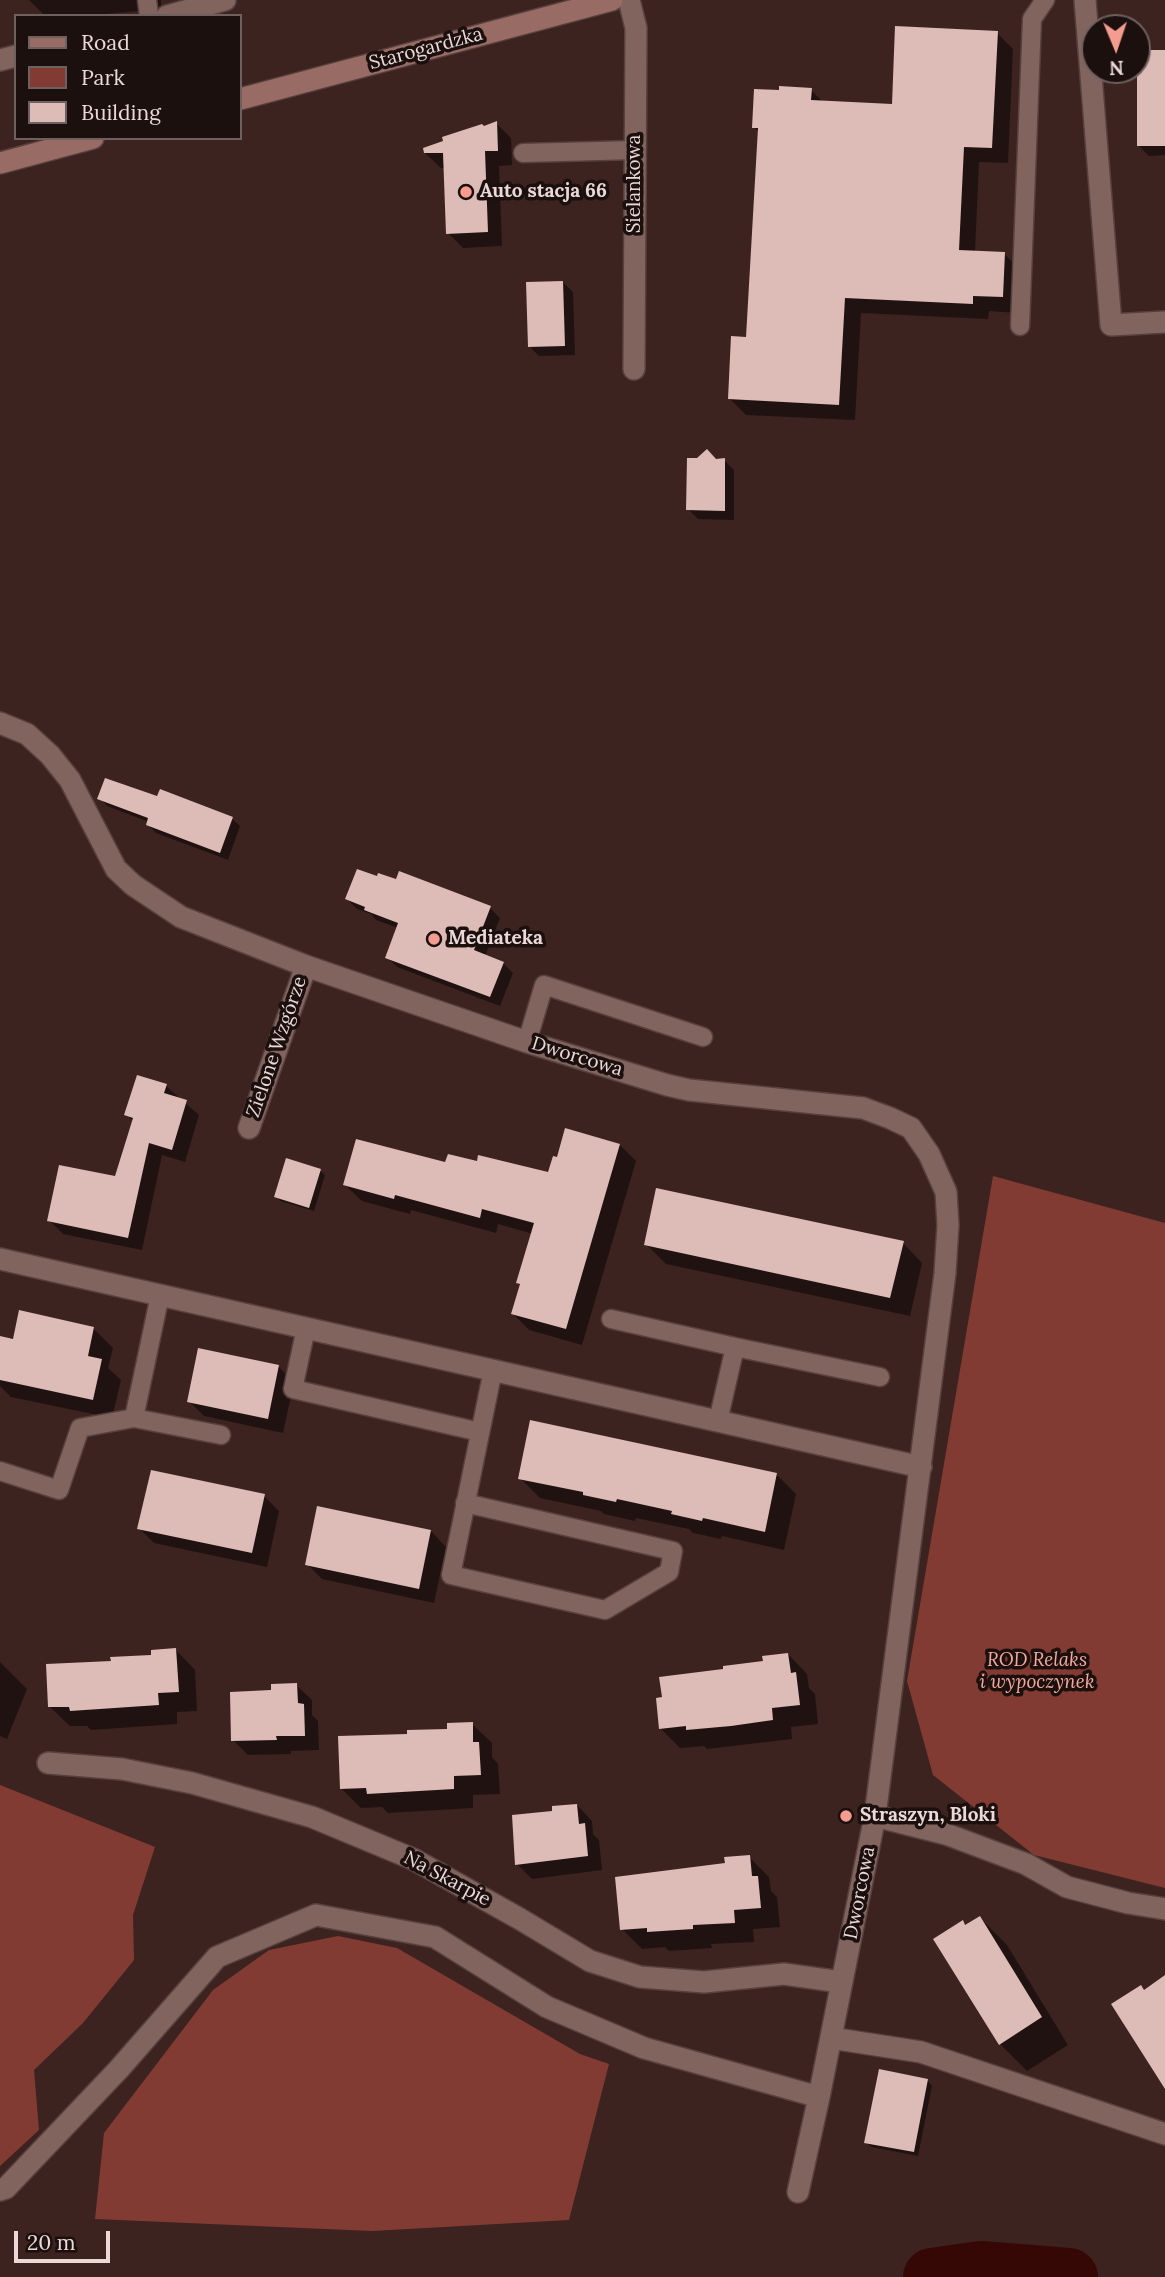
<!DOCTYPE html>
<meta charset="utf-8">
<style>
body{margin:0}
#map{position:relative;width:1165px;height:2277px;overflow:hidden;background:#3c231f;font-family:Lora,serif}
canvas{display:block}
.legend{position:absolute;left:14px;top:14px;width:228px;height:126px;box-sizing:border-box;background:#1b100e;border:2px solid #6e605e;margin:0;padding:9px 12px;list-style:none;font-size:21px;color:#ead9d6}
.legend li{display:flex;align-items:center;gap:14px;height:35px}
.legend b{width:35px;border:2px solid #6e605e}
.north{position:absolute;left:1081px;top:14px;width:70px;height:70px;box-sizing:border-box;background:#1b100e;border:2px solid #6e605e;border-radius:50%;rotate:178deg;font-size:19px;font-weight:700;line-height:28px;text-align:center;color:#ead9d6}
.north::after{content:'';display:block;margin:auto;width:24px;height:32px;background:#f59c90;clip-path:polygon(50% 0,100% 100%,50% 72%,0 100%)}
.scale{position:absolute;left:14px;top:2231px;width:96px;height:32px;box-sizing:border-box;border:4px solid #ead9d6;border-top:0;padding-left:9px;font-size:21px;line-height:24px;white-space:nowrap;color:#ead9d6;-webkit-text-stroke:5px #1b100e;paint-order:stroke}
</style>
<div id="map">
<canvas width="1165" height="2277"></canvas>
<ul class="legend">
<li><b style="height:9px;background:#986c65"></b>Road</li>
<li><b style="height:19px;background:#823b33"></b>Park</li>
<li><b style="height:19px;background:#ddbbb6"></b>Building</li>
</ul>
<div class="north">N</div>
<div class="scale">20 m</div>
</div>
<script>
const ctx = document.querySelector('canvas').getContext('2d');
ctx.lineJoin = 'round';
function paint(path, color) {
  ctx.fillStyle = color;
  ctx.fill(path, 'evenodd');
}
function stroke(path, color, width, dash) {
  ctx.strokeStyle = color;
  ctx.lineWidth = width;
  ctx.lineCap = dash ? 'butt' : 'round';
  ctx.setLineDash(dash || []);
  ctx.stroke(path);
}
function write(font, color, halo, rows, align = 'center') {
  ctx.font = font + ' Lora,serif';
  ctx.lineWidth = 7;
  ctx.setLineDash([]);
  ctx.textBaseline = 'middle';
  ctx.strokeStyle = halo;
  ctx.fillStyle = color;
  for (const [text, x, y, turn = 0] of rows) {
    ctx.save();
    ctx.translate(x, y);
    ctx.rotate((+turn || 0) * Math.PI / 180);
    ctx.textAlign = isNaN(turn) ? turn : align;
    if (halo) ctx.strokeText(text, 0, 0);
    ctx.fillText(text, 0, 0);
    ctx.restore();
  }
}
paint(new Path2D(`
 M993,1176l172,47v665l-131,-33 -101,-80 -26,-94z
 M0,1785l155,62 -22,68 1,45 -51,63 -49,47 5,60 -39,36z
 M338,1936l59,12 183,106 29,10 -40,156 -197,11 -277,-12 9,-86 109,-143 56,-40z`), '#823b33');
paint(new Path2D(`
 M29,0h132v9l-77,7h-39z
 M997,33l16,16 -5,114 -29,-1 -4,90 29,2 17,16 -3,43 -29,-2 -1,8 -127,-6 -6,107 -109,-5 -16,-16 18,-60 11,-207 -5,-5 57,-37 12,12 70,4z
 M1165,52v103l-16,1 -10,-10z
 M496,123l15,15 1,27 -13,1 3,80 -39,2 -15,-15 -3,-65h-4l-16,-15 19,-11z
 M563,282l10,10 2,63 -36,1 -10,-10z
 M716,460h8l10,10v50l-36,-1 -10,-10z
 M100,798h58l74,21 8,7 -12,34 -72,-27 -8,-8 1,-3 -42,-16z
 M347,899l143,9 10,10 -15,38 18,7 10,10 -13,33 -103,-39 -10,-10 11,-29 -22,-8 -5,-6 -14,-5z
 M138,1077l28,9 33,29 -14,47 -23,-7 -20,95 -79,-16 -14,-14 68,-41 17,-57 -8,-8z
 M620,1145l16,16 -54,184 -53,-15 -16,-16 8,-28 -3,-3 15,-49 -35,-10 -2,9 -85,-23 -1,4 -48,-13 -17,-16 102,-21 103,10z
 M320,1171l5,4 -11,36 -34,-10 -4,-5z
 M903,1243l19,20 -12,53 -244,-52 -20,-20z
 M93,1328l20,20 -5,20 13,12 -9,38 -101,-21 -11,-11v-48l14,3z
 M279,1367l15,15 -11,51 -79,-17 -15,-15z
 M776,1474l20,20 -12,56 -62,-14 -1,3 -28,-6 -4,-4 -53,-11 -1,3 -31,-7 -3,-3 -61,-13 -20,-20z
 M264,1496l15,15 -12,56 -113,-24 -15,-15z
 M431,1531l15,16 -12,56 -112,-24 -15,-15z
 M176,1650l19,20 2,41 -20,1v12l-86,6 -4,-4h-17l-20,-19 62,-44 41,-6z
 M788,1654l19,20 2,14 6,6 3,30 -27,3 1,12 -85,10 -3,-3 -24,2 -20,-20 105,-65z
 M0,1662l27,27 -20,50 -7,-3z
 M296,1685l16,15v15l6,6 1,29 -28,1v3l-43,1 -15,-15 40,-48z
 M472,1724l20,19v14l6,7 2,30 -27,1v13l-85,5 -6,-6 -21,1 -20,-20 68,-52 40,-6z
 M577,1805l15,16 1,13 6,6 3,30 -70,9 -15,-15 37,-51z
 M749,1857l20,20 2,14 6,6 3,30 -27,2 1,13 -43,2 1,4 -43,3 -4,-4 -23,2 -20,-20 104,-64z
 M980,1918l27,27 61,100 -41,26 -27,-27 -34,-118z
 M928,2081l4,5 -14,70 -47,-9 -5,-5z`), '#0007');
stroke(new Path2D(`
 M932,2277l49,-7 88,7`), '#360805', 58);
paint(new Path2D(`
 M895,26l103,5 -6,117 -28,-1 -5,103 46,2 -2,45 -30,-1v8l-128,-6 -6,107 -111,-6 3,-63 15,1 12,-209h-6l2,-39 25,1v-4l33,2 -1,12 81,4z
 M1137,50h28v96h-28z
 M497,121l1,30h-13l3,81 -42,2 -3,-81h-19l-1,-5 20,-7 -1,-4 40,-13 2,2z
 M563,281l2,65 -37,1 -2,-65z
 M707,449l9,10 9,-1v53l-39,-1 1,-52h10z
 M105,778l52,18 3,-7 73,28 -13,36 -74,-28 2,-7 -51,-19z
 M357,869l20,7 1,-3 18,6 3,-8 92,35 -17,44 30,12 -14,35 -105,-39 13,-35 -34,-13 1,-3 -20,-8z
 M137,1075l30,9 -3,9 23,7 -15,50 -23,-7 -21,95 -81,-17 12,-56 56,11 18,-58 -9,-3z
 M565,1128l55,16 -54,185 -55,-15 9,-30 -4,-1 18,-60 -52,-14 -2,9 -85,-23 -1,4 -51,-14 13,-46 89,23 3,-8 29,7 1,-6 70,17 5,-16 4,1z
 M286,1158l35,11 -12,39 -35,-11z
 M656,1188l248,53 -14,57 -246,-53z
 M19,1310l75,17 -6,29 14,3 -9,41 -93,-20v-44l13,3z
 M198,1348l81,17 -11,54 -81,-17z
 M530,1420l247,53 -12,59 -62,-14 -1,3 -31,-7 1,-3 -55,-12 -1,3 -33,-7v-3l-65,-13z
 M151,1470l114,24 -13,59 -115,-24z
 M317,1506l114,24 -12,59 -114,-24z
 M176,1648l3,44 -21,1 1,12 -89,6 -1,-4h-21l-2,-43 65,-3 -1,-4 41,-2v-5z
 M788,1653l3,20 5,-1 4,33 -28,3 1,12 -42,6 -45,4v-4l-27,3 -3,-31 6,-1 -3,-20 64,-8v-3l40,-5 -1,-5z
 M297,1683l1,20 6,1 1,32h-29l1,4 -46,1 -1,-49 41,-2v-6z
 M473,1722v20h6l2,33 -27,1v13l-87,5 -1,-6 -26,1 -2,-53 69,-2v-4l40,-1v-6z
 M577,1804l2,20 6,-1 3,33 -73,9 -3,-50 40,-4v-5z
 M750,1855l2,21h6l3,32 -27,2 1,13 -42,2v4l-46,3v-4l-27,2 -5,-53 110,-14 -1,-6z
 M980,1916l62,101 -43,28 -66,-106 30,-19 2,5z
 M1165,1975v114l-54,-85 30,-19 3,5z
 M879,2069l49,10 -14,73 -50,-9z`), '#ddbbb6');
const service = new Path2D(`
 M147,0l2,16
 M523,153l113,-3
 M1020,326l12,-307 13,-19
 M527,1042l17,-57 159,52
 M160,1295l-26,123 87,17
 M611,1319l124,28
 M306,1328l-13,61 187,43
 M718,1421l17,-74 145,30
 M0,1471l59,19 21,-62 54,-10
 M465,1503l208,48 -4,21 -64,38 -154,-35 42,-205`);
const minor = new Path2D(`
 M629,0l7,28 -2,341
 M1085,0l26,325 54,-3
 M167,16l58,-16
 M0,60l16,-4
 M0,723l27,11 23,21 20,25 46,89 17,16 48,32 125,49 221,76 140,43 22,5 174,18 27,10 21,10 18,26 17,38 2,33 -3,48 -70,543 -56,281 -21,95
 M249,1128l57,-162
 M0,1259l921,208
 M48,1763l74,6 70,14 120,34 101,42 107,60 70,42 50,16 64,5 80,-8 57,8
 M875,1816l71,18 80,30 41,23 61,16 37,6
 M831,2038l90,14 244,82
 M0,2190l6,-2 113,-119 98,-112 99,-42 119,22 112,70 97,41 175,49`);
const secondary = new Path2D(`
 M240,99l372,-99
 M0,163l93,-25`);
stroke(service, '#56413e', 21);
stroke(minor, '#56413e', 24);
stroke(secondary, '#56413e', 24);
stroke(service, '#82645f', 18);
stroke(minor, '#82645f', 21);
stroke(secondary, '#986c65', 21);
for (const [x, y, r, color] of [
 [466,192,7,"#f59c90"],
 [434,939,7,"#f59c90"],
 [846,1816,7,"#f59c90"]
]) {
  const dot = new Path2D();
  dot.arc(x, y, r, 0, 2 * Math.PI);
  ctx.fillStyle = color;
  ctx.fill(dot);
  stroke(dot, '#1b100e', 2.5);
}
write('19px', '#ead9d6', '#1b100e', [
 ["Starogardzka",426,49,-15],
 ["Sielankowa",635,184,-90],
 ["Zielone Wzgórze",277,1047,-71],
 ["Dworcowa",577,1057,17],
 ["Na Skarpie",447,1879,28],
 ["Dworcowa",860,1893,-79]
]);
write('bold 19px', '#ead9d6', '#1b100e', [
 ["Auto stacja 66",480,192],
 ["Mediateka",448,939],
 ["Straszyn, Bloki",860,1816]
], 'left');
write('italic 19px', '#f4a89d', '#1b100e', [
 ["ROD Relaks",1037,1661],
 ["i wypoczynek",1037,1683]
]);
</script>
